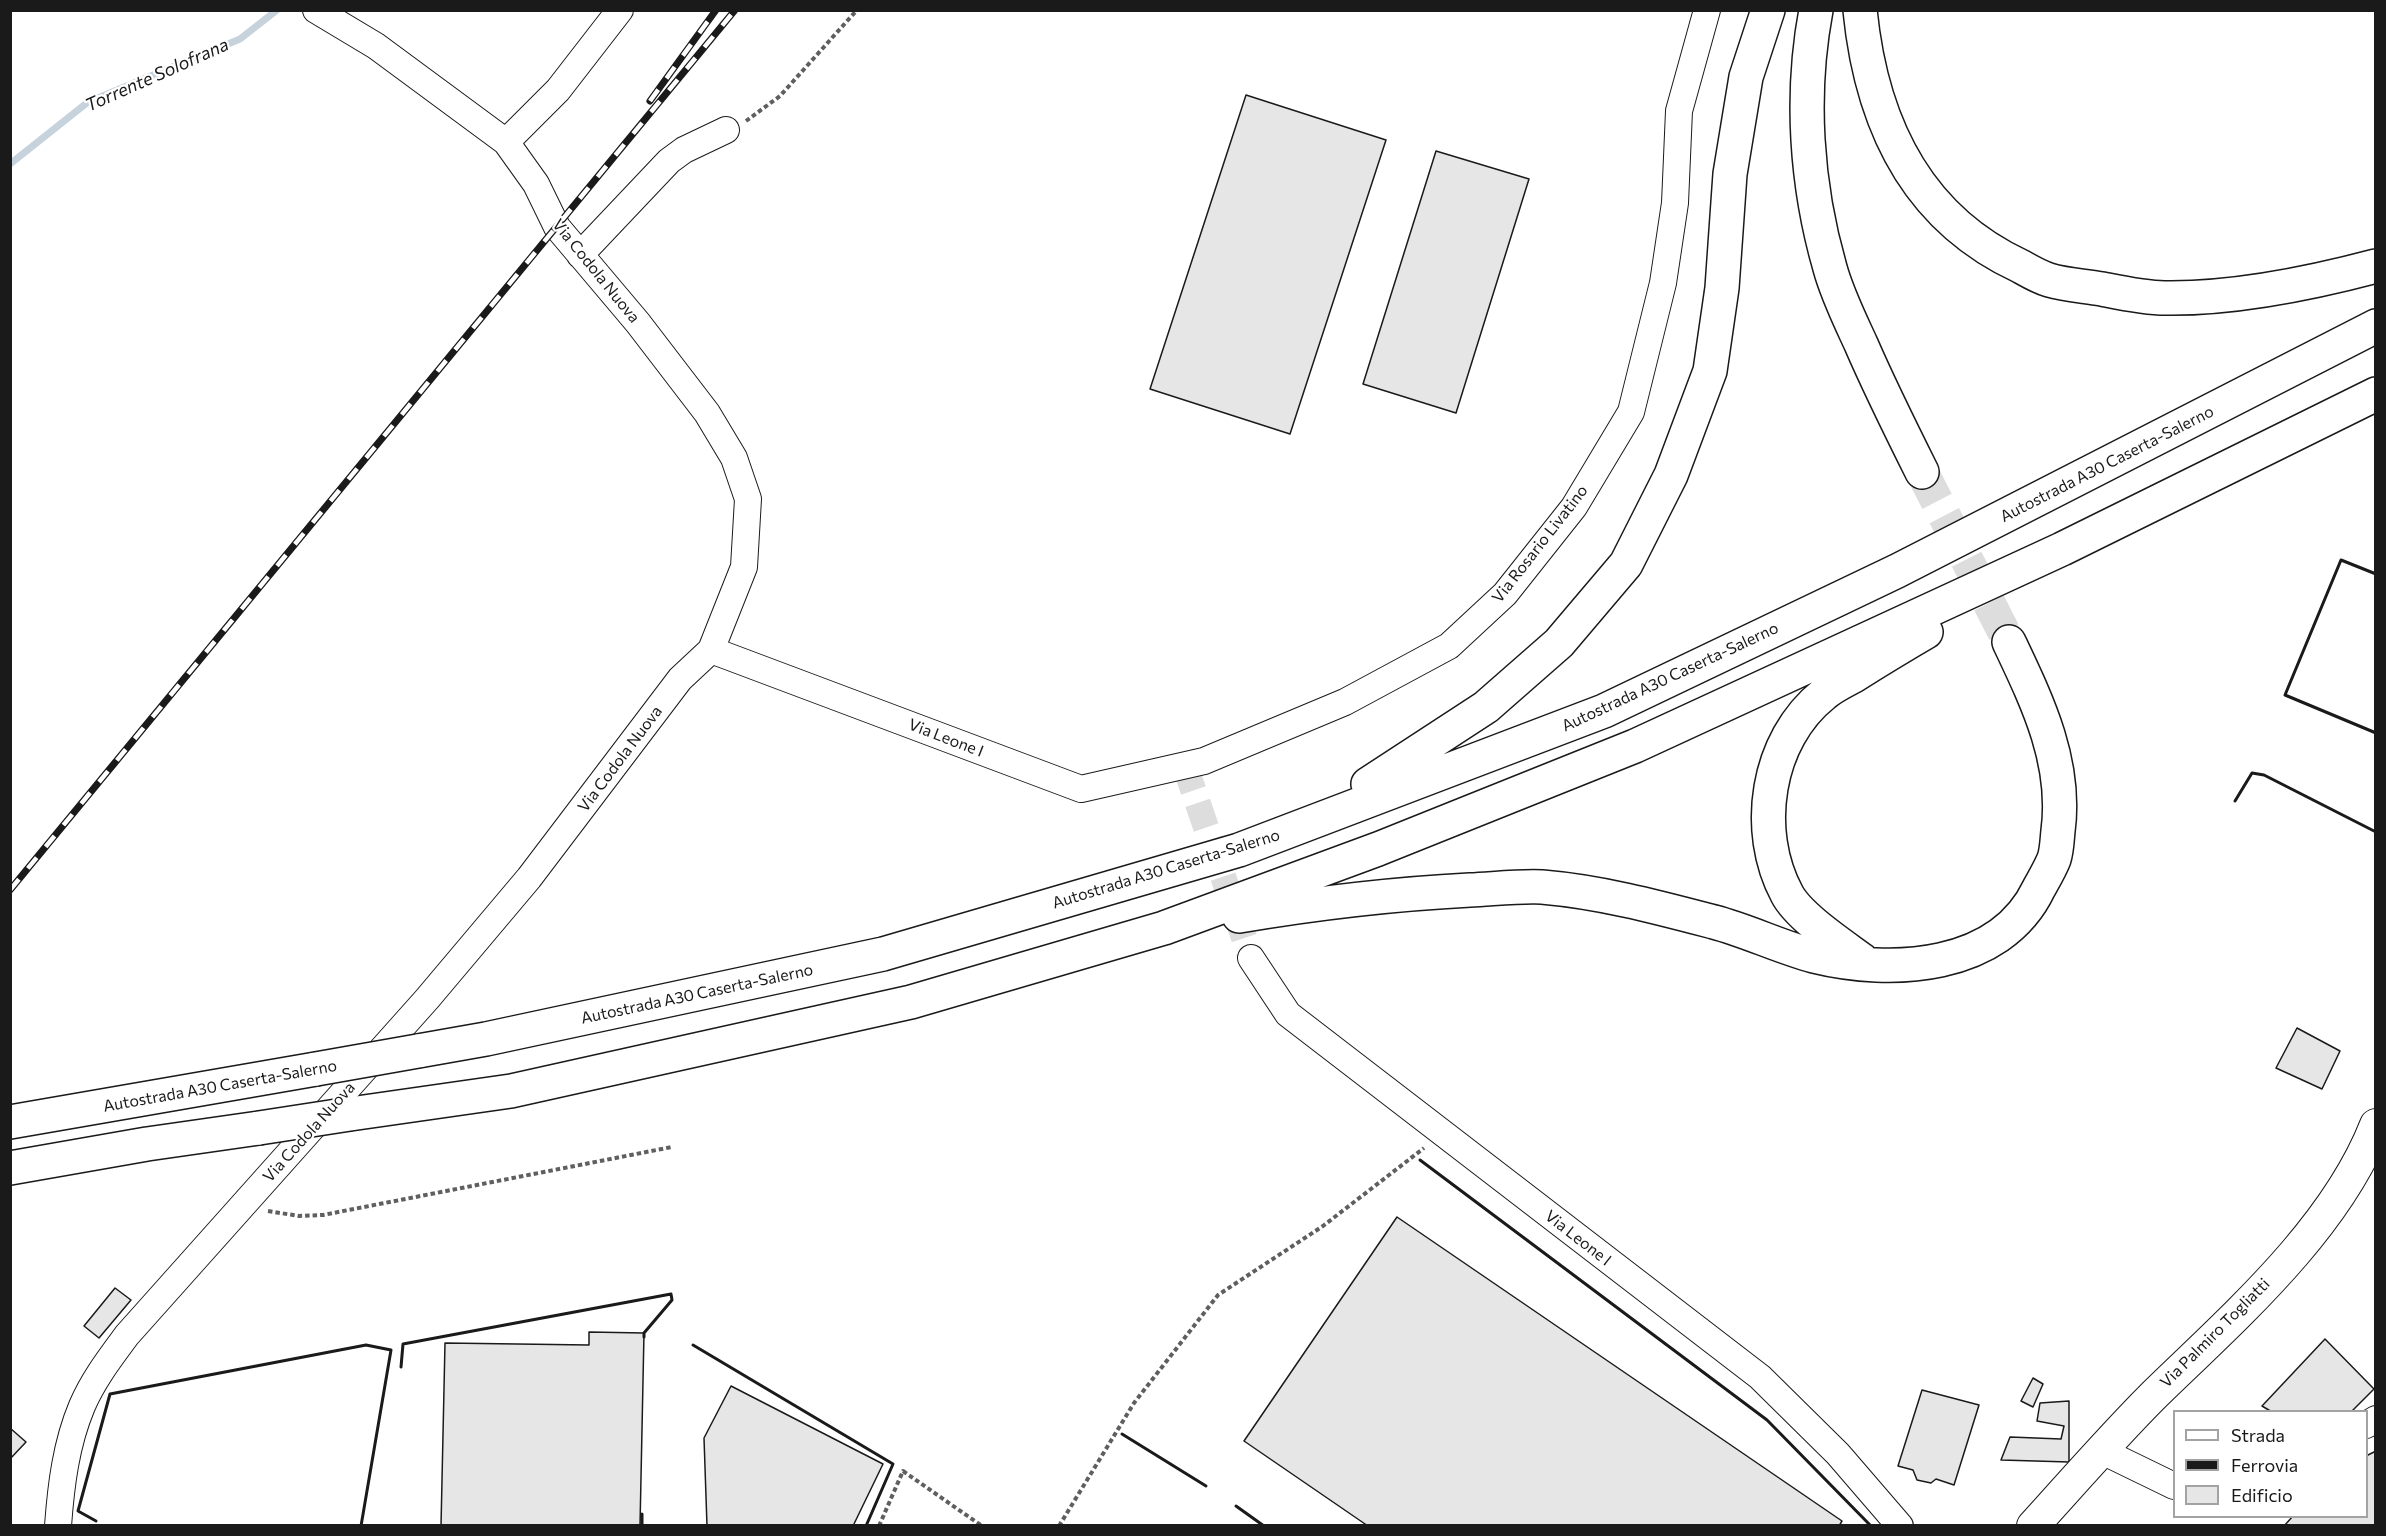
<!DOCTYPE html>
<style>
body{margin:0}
#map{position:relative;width:2386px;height:1536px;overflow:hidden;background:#fff;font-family:Commissioner,sans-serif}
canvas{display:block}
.frame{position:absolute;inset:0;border:12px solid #1a1a1a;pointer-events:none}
.legend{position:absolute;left:2173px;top:1410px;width:195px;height:108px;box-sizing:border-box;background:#fff;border:2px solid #a3a3a3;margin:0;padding:8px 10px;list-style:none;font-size:18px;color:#1a1a1a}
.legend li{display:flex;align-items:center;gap:12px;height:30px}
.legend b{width:30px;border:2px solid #a3a3a3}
</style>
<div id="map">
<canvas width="2386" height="1536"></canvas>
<div class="frame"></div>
<ul class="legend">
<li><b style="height:8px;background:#fff"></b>Strada</li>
<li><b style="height:8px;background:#1a1a1a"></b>Ferrovia</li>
<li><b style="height:16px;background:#e6e6e6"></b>Edificio</li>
</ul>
</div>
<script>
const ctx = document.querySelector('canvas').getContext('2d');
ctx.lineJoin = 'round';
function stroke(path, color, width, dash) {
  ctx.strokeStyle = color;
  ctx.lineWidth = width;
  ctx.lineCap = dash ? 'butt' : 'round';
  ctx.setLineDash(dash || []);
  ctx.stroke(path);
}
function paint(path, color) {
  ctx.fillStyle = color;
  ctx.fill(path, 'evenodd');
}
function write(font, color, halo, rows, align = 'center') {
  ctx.font = font + ' Commissioner,sans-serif';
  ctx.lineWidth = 4.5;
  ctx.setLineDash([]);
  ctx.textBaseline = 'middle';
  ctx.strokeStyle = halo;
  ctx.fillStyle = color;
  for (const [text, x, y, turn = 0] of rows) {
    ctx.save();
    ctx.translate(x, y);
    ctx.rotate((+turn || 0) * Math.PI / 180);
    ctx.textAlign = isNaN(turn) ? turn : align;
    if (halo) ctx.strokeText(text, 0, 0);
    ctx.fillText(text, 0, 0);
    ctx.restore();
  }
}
stroke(new Path2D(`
 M10,164l78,-62 152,-63 37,-29`), '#c6d2dc', 7);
const building = new Path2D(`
 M1246,95l140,45 -96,294 -140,-45z
 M1436,151l93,28 -73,234 -93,-29z
 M2297,1028l43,23 -18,38 -46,-21z
 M1397,1217l445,304 -3,5h-471l-124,-85z
 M115,1288l16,12 -32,38 -15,-12z
 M589,1332l55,1 -4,193h-199l4,-183 144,2z
 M2325,1339l49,50 -23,23h-79l-10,-6z
 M2033,1378l10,6 -10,23 -12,-6z
 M731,1386l152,78 -30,62h-146l-3,-88z
 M1922,1390l57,15 -25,80 -18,-6 -5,4 -14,-3 -4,-10 -15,-4z
 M2069,1401v61l-68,-2 9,-23 51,2 3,-13 -27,-5 3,-18z
 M10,1428l16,14 -16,17z
 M2376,1451v75h-92l9,-10h73v-60z`);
paint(building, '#e6e6e6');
stroke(building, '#1a1a1a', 1.5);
stroke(new Path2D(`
 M1185,766l66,192`), '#ddd', 26, [26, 13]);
stroke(new Path2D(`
 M1922,472l87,170`), '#ddd', 33, [33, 16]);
const minor = new Path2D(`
 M506,142l52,-52 62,-80
 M580,255l89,-94 15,-11 42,-20
 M711,650l370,139 123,-28 141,-59 104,-56 56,-52 69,-87 57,-95 32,-129 12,-80 4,-92 28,-101
 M1251,958l37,56 472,363 78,77 62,72
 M2366,1425l10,-6
 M2102,1451l72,35
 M58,1526c3,-41 8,-82 24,-120 11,-26 28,-48 45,-71l300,-336 102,-121 151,-199 31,-29 33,-83 4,-68 -14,-41 -27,-45 -69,-90 -81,-96 -21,-43 -30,-42 -130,-96 -60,-36`);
const major = new Path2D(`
 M2033,1526c40,-44 79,-89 121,-131 79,-77 181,-165 222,-270`);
const highway = new Path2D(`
 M1816,10c-16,85 -10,175 14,258 7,26 20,52 31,76 19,44 40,86 61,128
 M1860,10c11,111 55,207 160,256 9,5 19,11 29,14 16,5 36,6 53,9 20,4 43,9 63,9 70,1 143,-14 211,-32
 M1368,784l118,-77 73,-64 67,-79 45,-89 39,-104 12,-83 8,-114 16,-97 22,-67
 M1239,916c77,-13 154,-22 231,-26 23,-1 48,-4 72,-3 59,5 115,20 172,35 34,9 66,25 100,34 77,19 186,14 225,-68 5,-9 11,-19 15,-29 3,-9 3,-19 4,-28 9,-68 -20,-128 -49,-189
 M1862,960c-20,-15 -63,-43 -75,-66 -34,-63 -21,-154 37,-200 9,-8 21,-13 31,-19 24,-15 47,-29 71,-43
 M418,1051l68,-12 397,-85 356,-104 365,-139 293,-140 479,-245
 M350,1114l161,-23 400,-89 253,-74 214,-79 257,-103 427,-197 314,-155
 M10,1122l306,-53
 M10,1168l137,-24 112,-16`);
stroke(minor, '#1a1a1a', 28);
stroke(major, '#1a1a1a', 34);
stroke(highway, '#1a1a1a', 36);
stroke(new Path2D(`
 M746,121l34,-25 77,-86
 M268,1211l31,5 24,-1 349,-68
 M879,1526l24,-55 79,55
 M1059,1526l75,-123 84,-108 105,-69 101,-78`), '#5f5f5f', 4, [4.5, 3]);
stroke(minor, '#fff', 26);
stroke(major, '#fff', 32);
stroke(highway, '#fff', 33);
const rail = new Path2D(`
 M650,101l66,-91
 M10,890l725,-880`);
stroke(rail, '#1a1a1a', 7);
stroke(rail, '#fff', 4.5, [14]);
const highwayBridge = new Path2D(`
 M316,1069l102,-18
 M259,1128l91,-14`);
stroke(highwayBridge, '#1a1a1a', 36, []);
stroke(highwayBridge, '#fff', 33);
stroke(new Path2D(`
 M2376,574l-35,-14 -56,135 91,38
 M2235,801l17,-28 12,2 112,57
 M1420,1160l347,260 104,106
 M693,1345l200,119 -27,62
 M401,1367l2,-23 268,-50 1,6 -28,33v4
 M1122,1434l84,52
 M1236,1506l28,20
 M96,1521l-18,-10 32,-117 256,-49 25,5 -30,176
 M642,1526v-12`), '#1a1a1a', 3);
write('16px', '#1a1a1a', '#fff', [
 ["Via Codola Nuova",596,271,51],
 ["Autostrada A30 Caserta-Salerno",2107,464,-27],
 ["Via Rosario Livatino",1540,544,-52],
 ["Autostrada A30 Caserta-Salerno",1670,677,-25],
 ["Via Leone I",946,738,21],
 ["Via Codola Nuova",620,759,-53],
 ["Autostrada A30 Caserta-Salerno",1166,869,-17],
 ["Autostrada A30 Caserta-Salerno",697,994,-12],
 ["Autostrada A30 Caserta-Salerno",220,1086,-10],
 ["Via Codola Nuova",309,1132,-48],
 ["Via Leone I",1578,1238,38],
 ["Via Palmiro Togliatti",2215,1333,-45]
]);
write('italic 18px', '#1a1a1a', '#fff', [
 ["Torrente Solofrana",157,75,-24]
]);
</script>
